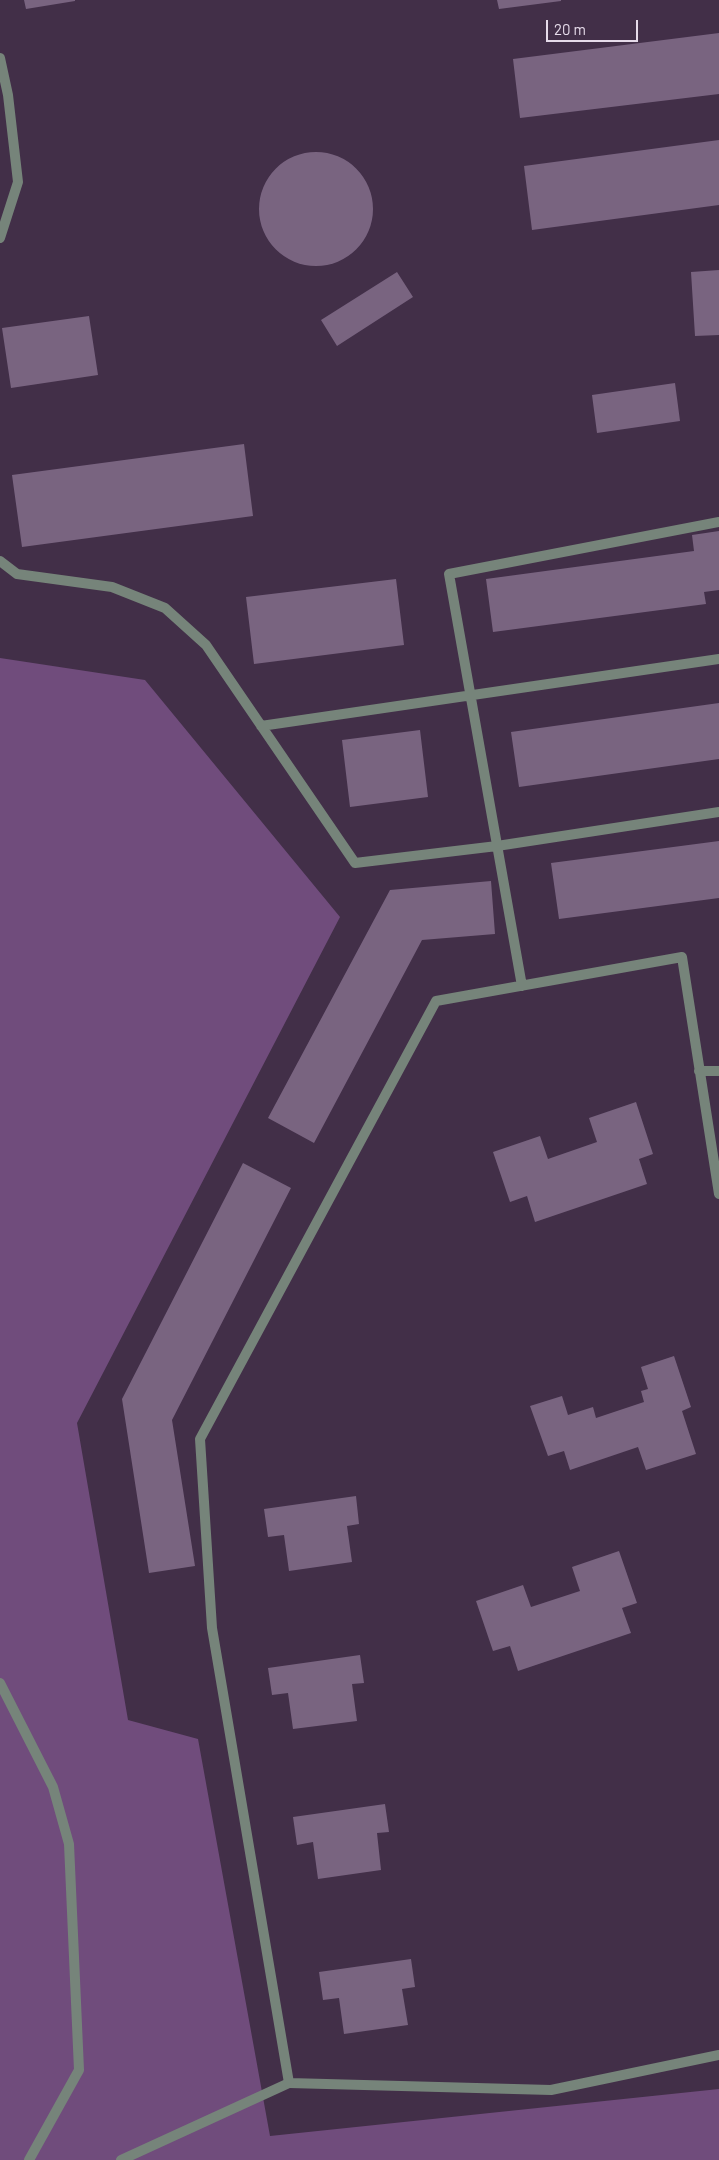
<!DOCTYPE html>
<style>
body{margin:0}
#map{position:relative;width:719px;height:2160px;overflow:hidden;background:#422f48;font-family:Barlow,sans-serif}
canvas{display:block}
.scale{position:absolute;left:546px;top:20px;width:92px;height:22px;box-sizing:border-box;border:2px solid #e6dbea;border-top:0;padding-left:6px;font-size:15px;line-height:18px;white-space:nowrap;color:#e6dbea;-webkit-text-stroke:4px #422f48;paint-order:stroke}
</style>
<div id="map">
<canvas width="719" height="2160"></canvas>
<div class="scale">20 m</div>
</div>
<script>
const ctx = document.querySelector('canvas').getContext('2d');
ctx.lineJoin = 'round';
function paint(path, color) {
  ctx.fillStyle = color;
  ctx.fill(path, 'evenodd');
}
function stroke(path, color, width, dash) {
  ctx.strokeStyle = color;
  ctx.lineWidth = width;
  ctx.lineCap = dash ? 'butt' : 'round';
  ctx.setLineDash(dash || []);
  ctx.stroke(path);
}
paint(new Path2D(`
 M0,658l145,22 195,237 -263,506 51,297 70,19 72,397 449,-47v71h-719z`), '#704c7c');
paint(new Path2D(`
 M24,0h51v1l-49,8z
 M497,0h64v1l-62,8z
 M719,33v61l-199,24 -7,-59z
 M719,140v65l-187,25 -8,-64z
 M259 209a57 57 0 1 1 114 0a57 57 0 1 1-114 0Z
 M719,270v65l-24,1 -4,-64z
 M397,272l16,25 -76,49 -16,-26z
 M89,316l9,59 -87,13 -9,-60z
 M675,383l5,38 -83,12 -5,-38z
 M244,444l9,72 -231,31 -10,-72z
 M719,531v59l-15,2 2,12 -213,28 -7,-53 208,-28 -2,-16z
 M396,579l8,66 -150,19 -8,-67z
 M719,703v56l-200,28 -8,-55z
 M420,730l8,67 -78,10 -8,-67z
 M719,841v57l-160,21 -8,-56z
 M491,881l4,53 -73,6 -108,203 -46,-25 122,-228z
 M636,1102l17,52 -14,5 8,25 -112,38 -8,-26 -17,6 -17,-50 47,-16 8,23 49,-17 -8,-24z
 M243,1163l48,25 -119,232 23,146 -46,7 -27,-174z
 M674,1356l17,51 -9,4 14,43 -50,16 -8,-23 -68,23 -6,-19 -16,5 -18,-50 32,-10 6,19 25,-8 3,11 48,-16 -3,-11 7,-2 -7,-22z
 M356,1496l3,28 -12,2 5,36 -63,9 -5,-36 -16,2 -4,-28z
 M619,1551l18,52 -15,5 9,25 -113,38 -8,-25 -17,5 -17,-50 47,-16 8,22 49,-16 -8,-24z
 M360,1655l4,28 -12,1 5,37 -64,8 -5,-36 -16,2 -4,-27z
 M385,1804l4,28 -12,1 4,37 -63,9 -5,-37 -16,3 -4,-28z
 M411,1959l4,28 -13,2 6,36 -64,9 -5,-36 -16,2 -4,-28z`), '#796480');
stroke(new Path2D(`
 M0,1683l53,104 16,57 10,226 -50,90
 M121,2160l168,-77`), '#76847a', 10);
stroke(new Path2D(`
 M0,58l8,37 10,87 -18,56
 M0,561l17,13 95,13 53,21 41,37 149,218 142,-17 222,-34
 M261,726l458,-67
 M522,986l-73,-412 270,-52
 M699,1071h20
 M719,1194l-37,-237 -246,44 -236,438 12,189 77,455 262,7 168,-35`), '#76847a', 10);
</script>
